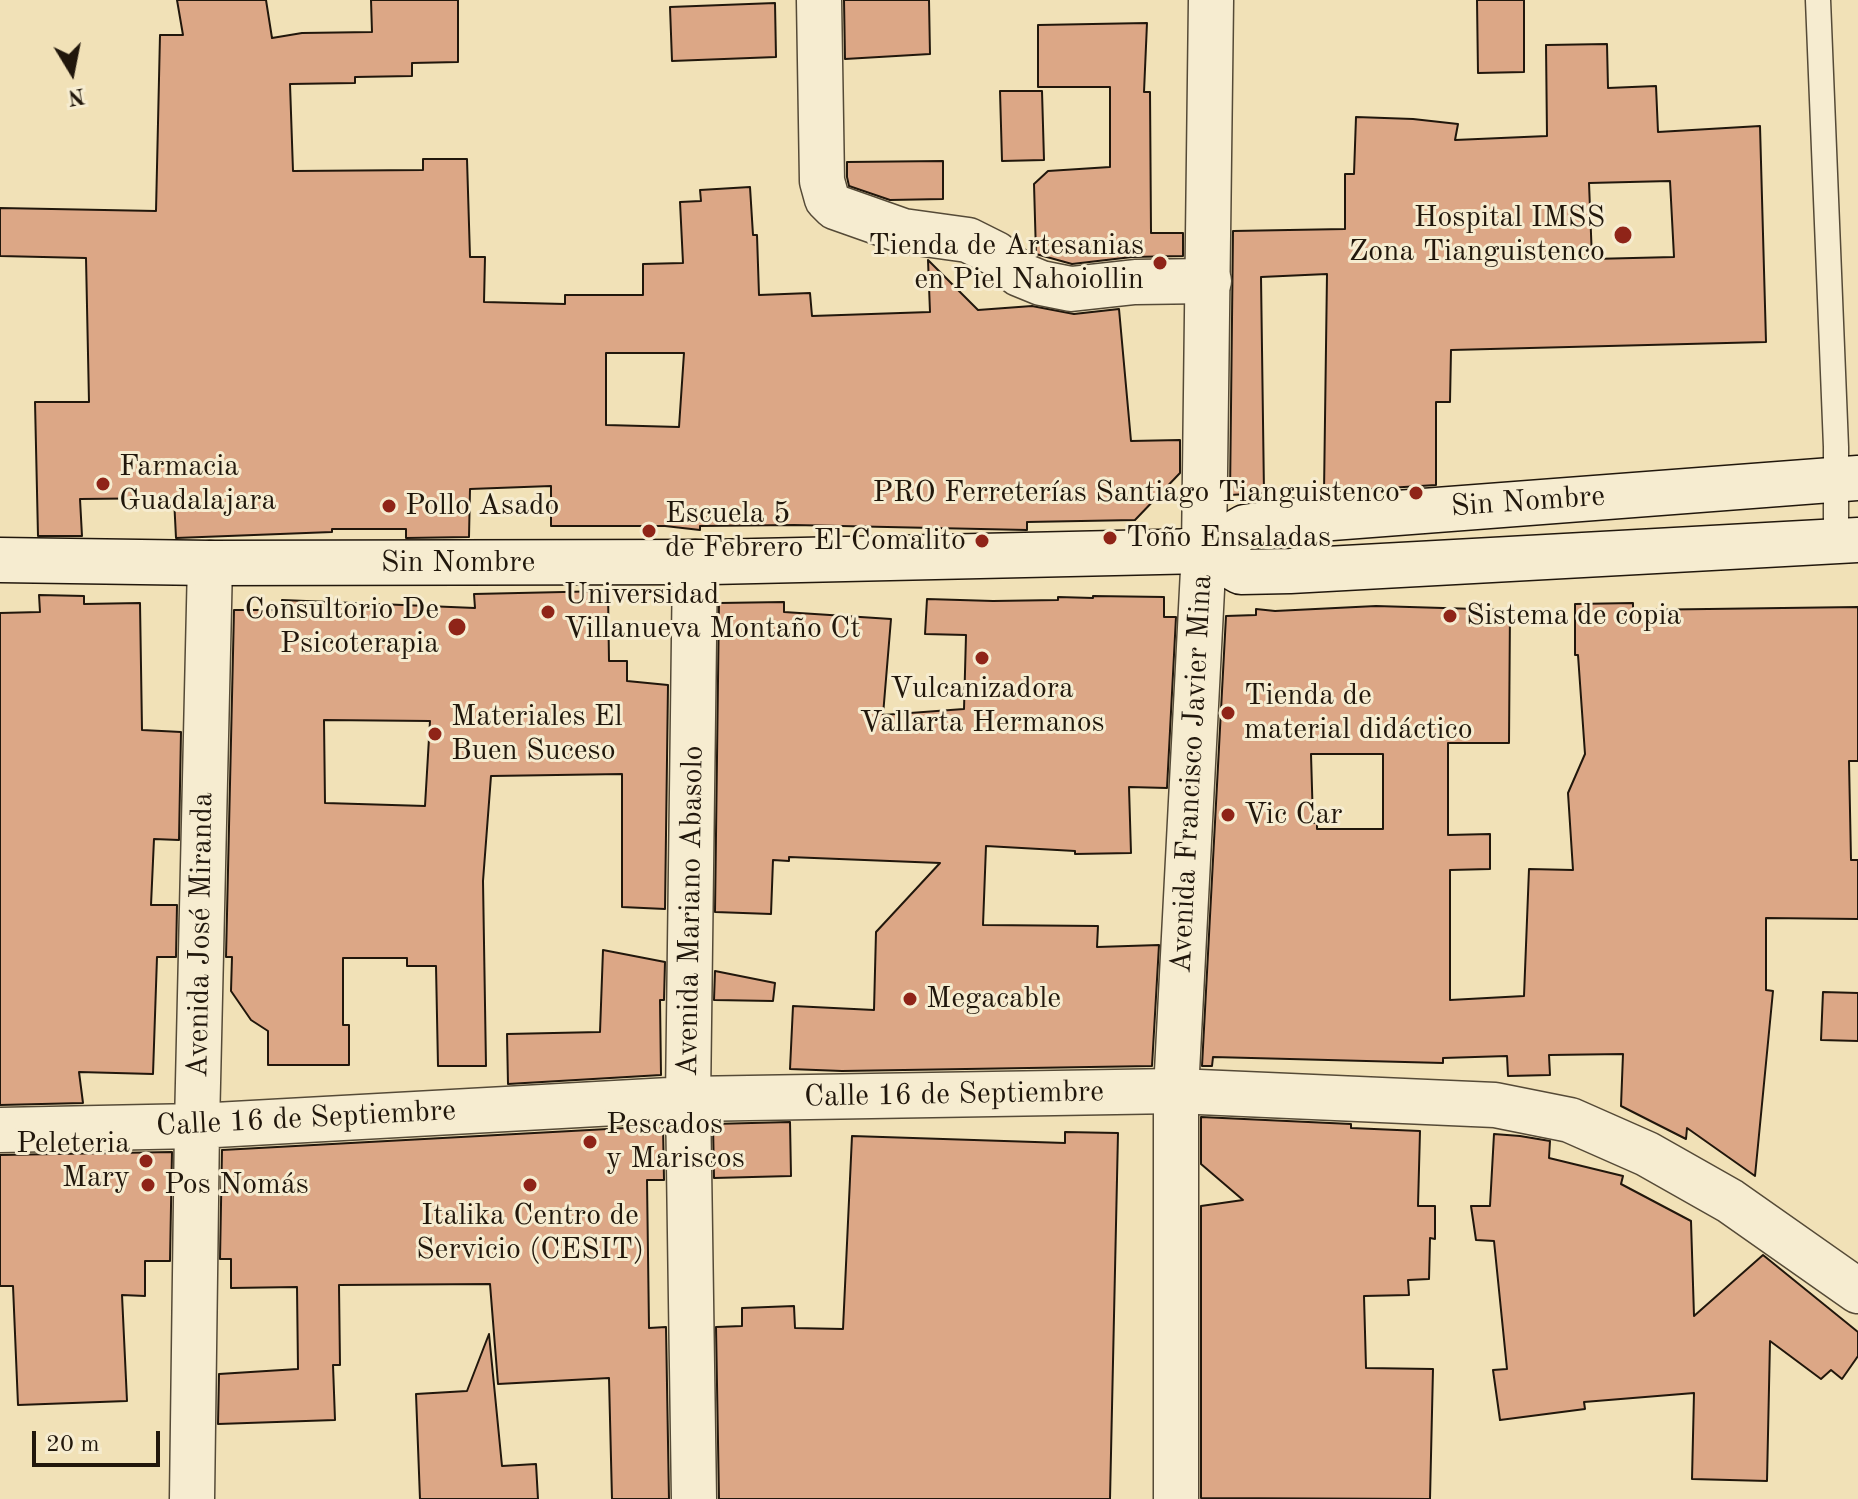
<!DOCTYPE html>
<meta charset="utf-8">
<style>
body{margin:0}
#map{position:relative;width:1858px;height:1499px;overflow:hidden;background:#f1e1b7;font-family:"Old Standard TT",serif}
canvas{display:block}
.north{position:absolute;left:32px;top:32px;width:80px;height:80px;-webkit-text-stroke:6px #f6ecd0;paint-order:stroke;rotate:170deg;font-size:22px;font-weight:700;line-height:32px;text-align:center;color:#21170c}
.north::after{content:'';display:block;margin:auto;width:28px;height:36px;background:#21170c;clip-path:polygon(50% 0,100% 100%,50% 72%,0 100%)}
.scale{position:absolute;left:32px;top:1431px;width:128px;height:36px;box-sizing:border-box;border:4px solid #21170c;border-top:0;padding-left:10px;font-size:24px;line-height:28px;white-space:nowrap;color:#21170c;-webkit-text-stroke:6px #f6ecd0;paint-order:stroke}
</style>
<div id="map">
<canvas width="1858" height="1499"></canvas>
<div class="north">N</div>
<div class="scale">20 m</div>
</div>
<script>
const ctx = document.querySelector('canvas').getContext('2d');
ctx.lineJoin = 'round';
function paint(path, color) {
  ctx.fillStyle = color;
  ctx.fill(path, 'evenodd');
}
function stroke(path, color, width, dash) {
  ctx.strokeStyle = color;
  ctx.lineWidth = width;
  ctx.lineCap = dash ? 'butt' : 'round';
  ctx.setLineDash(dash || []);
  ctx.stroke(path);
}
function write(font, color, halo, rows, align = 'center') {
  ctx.font = font + ' "Old Standard TT",serif';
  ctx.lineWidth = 6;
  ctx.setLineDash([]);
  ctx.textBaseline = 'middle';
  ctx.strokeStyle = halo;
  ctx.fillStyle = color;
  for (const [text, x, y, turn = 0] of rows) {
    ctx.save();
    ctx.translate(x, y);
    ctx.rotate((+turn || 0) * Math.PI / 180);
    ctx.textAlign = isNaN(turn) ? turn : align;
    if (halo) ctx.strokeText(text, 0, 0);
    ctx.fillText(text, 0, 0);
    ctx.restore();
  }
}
const building = new Path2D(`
 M177,0h89l6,38 30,-5 70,-1 -1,-32h87v62l-46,1v13l-57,1v6l-65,1 3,87 130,-1v-11h44l3,98h15l-1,45 81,2v-9h78v-31l40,-1 -3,-61 21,-1 -1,-11 50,-3 3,48h4l2,60 51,-2 2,23 118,-4 -2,-52 50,50 54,-4 42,8 45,-5 12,132 49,-1v33l-45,47 -108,2v8l-233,-5 -94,1v4l-35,-4h-114v-40l-81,3 -1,48 -63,1v-9h-74v3l-156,6 -2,-40 -94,1 2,37h-44l-3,-134h54l-3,-144 -86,-2v-48l156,3 4,-176h23zM606,353h78l-5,74 -73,-2z
 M844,0h85l1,54 -85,5z
 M1477,0h47v72l-46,1z
 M775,3l1,54 -104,4 -2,-54z
 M1147,23l-3,69h6l1,141h32v23l-51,1 -60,7 -36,-10 -2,-70 14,-13 62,-4v-80h-72v-62z
 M1607,44l1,44 48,-2 2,46 102,-6 6,216 -315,8 -1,52h-14v83l-112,7 3,-218 -66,3 3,216 -34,2 3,-264 112,-2v-55h9l2,-57 57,2 45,5 -3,16 92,-4 -1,-91zM1670,181l4,76 -82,2 -3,-76z
 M1000,91h42l2,69 -42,1z
 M943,161v38l-53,1 -41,-14 -2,-9v-15z
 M608,591l1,70h18v20l41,4 -3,224 -43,-2v-133l-131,2 -8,105 3,185h-48l-2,-100h-29v-8h-64v67h6v40h-81v-34l-17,-11 -20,-29 1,-34h-6l8,-347h48v-10l193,8 -1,-14zM324,720l106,1 -5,85 -100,-3z
 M39,595l45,1v8l56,-1 2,127 39,2 -2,108 -25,-1 -3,66h26l-1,52h-19l-4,117 -74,-2 4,31 -83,2v-492l40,-1z
 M1093,596l71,1v20h12l-9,171 -38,-1 2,66 -56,1v-3l-89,-5 -3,79 115,1 -1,21 62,-2 -7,121 -310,5 -52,-2 3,-63 81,4 2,-78 64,-69 -151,-6v4l-16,-1 -2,54 -56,-2 4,-309 65,-1v10l107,7 -8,96 81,-6 2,-74 -41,-1 2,-35 66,2 65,-1v-3l35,1z
 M1633,603v7l225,-3v154h-9l2,99h7v59l-92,-1v72l7,1 -18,185 -68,-48 -1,11 -65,-33 2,-52 -74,1 1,20 -42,1 -1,-20 -64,2v5l-230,-6 -1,9h-10l24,-450 30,-1v-6l19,2 101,-5 134,4 -1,133h-61v92l42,-1v35l-40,1v130l74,-4 5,-127 44,1 -5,-77 17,-39 -7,-99h-3v-51zM1311,754h72v75h-66v-6h-4z
 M603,950l62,12 -1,38h-4l1,75 -153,9 -1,-50 93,-2z
 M715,971l60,12 -2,18 -59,-1z
 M1823,992l35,1v48l-37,-1z
 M1201,1117l150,7v4l69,3 -2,75h17v33l-5,-1 -1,41 -21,1 1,15 -45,1 2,72 67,1 -3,130 -229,-1v-292l42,-6 -42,-36z
 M790,1122l1,54 -77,2 -1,-54z
 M663,1126l1,54h-17l2,148 17,-1 3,172h-57l-3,-121 -111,6 -8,-100 -151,1 1,80h-7l2,55 -117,4 1,-50 79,-5 -1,-82 -66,1v-29h-11l2,-109z
 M1065,1132l53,1 -8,366h-391l-3,-172 26,-1v-18l52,-2 1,22 48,1 9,-193 213,7z
 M1494,1134l26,2 30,5 -1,17 74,18 -2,8 70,37 3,95 69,-61 95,77v24l-16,23 -11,-9 -10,9 -51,-38 -3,140 -75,-2 2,-86 -110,9 1,7 -85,11 -7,-50 14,-1 -13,-128 -18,-1 -5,-34h19z
 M172,1152l-2,109h-25v35l-23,-1 5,106 -109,4 -5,-119h-13v-131z
 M489,1334l13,132 34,-2 2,35h-118l-4,-105 51,-3z`);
paint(building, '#dca786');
stroke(building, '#21170c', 2);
const service = new Path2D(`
 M1818,0l18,447v94`);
const minor = new Path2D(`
 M819,0l3,181 5,18 8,8 68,24 65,9 28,14 23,20 22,9 30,6 64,-7 74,-1
 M0,1130l197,-4 491,-27 488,-8 319,14 75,15 77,34 83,47 128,90
 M192,1499l5,-373 13,-563
 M694,1499l-6,-400 7,-537`);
const tertiary = new Path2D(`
 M1176,1499v-408l28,-540 7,-551`);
const secondary = new Path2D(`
 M1204,551l37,21 49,-1 568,-31
 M0,560l210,3 501,-1 493,-11 41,-24 34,-5 579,-44`);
stroke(service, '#554a37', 27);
stroke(minor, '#554a37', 47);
stroke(tertiary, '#554a37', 47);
stroke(secondary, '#21170c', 47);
stroke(service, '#f6ecd0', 24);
stroke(minor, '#f6ecd0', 44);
stroke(tertiary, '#f6ecd0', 44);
stroke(secondary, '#f6ecd0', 44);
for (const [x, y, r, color] of [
 [1623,235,10,"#8f2418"],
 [1160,263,8,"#8f2418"],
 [103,484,8,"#8f2418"],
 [1416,493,8,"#8f2418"],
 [389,506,8,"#8f2418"],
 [649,531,8,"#8f2418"],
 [1110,538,8,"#8f2418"],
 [982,541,8,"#8f2418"],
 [548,612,8,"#8f2418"],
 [1450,616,8,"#8f2418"],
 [457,627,10,"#8f2418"],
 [982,658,8,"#8f2418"],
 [1228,713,8,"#8f2418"],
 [435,734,8,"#8f2418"],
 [1228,815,8,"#8f2418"],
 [910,999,8,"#8f2418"],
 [590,1142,8,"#8f2418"],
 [146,1161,8,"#8f2418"],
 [148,1185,8,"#8f2418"],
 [530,1185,8,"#8f2418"]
]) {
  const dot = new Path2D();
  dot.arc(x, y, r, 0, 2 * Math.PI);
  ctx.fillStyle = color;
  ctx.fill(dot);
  stroke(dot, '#f6ecd0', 3);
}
write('30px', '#21170c', '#f6ecd0', [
 ["Hospital IMSS",1605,218,"right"],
 ["Zona Tianguistenco",1605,252,"right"],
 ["Tienda de Artesanias",1144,246,"right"],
 ["en Piel Nahoiollin",1144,280,"right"],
 ["Farmacia",119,467],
 ["Guadalajara",119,501],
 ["PRO Ferreterías Santiago Tianguistenco",1400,493,"right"],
 ["Pollo Asado",405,506],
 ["Escuela 5",665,514],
 ["de Febrero",665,548],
 ["Toño Ensaladas",1126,538],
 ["El Comalito",966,541,"right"],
 ["Universidad",564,595],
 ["Villanueva Montaño Ct",564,629],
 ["Consultorio De",439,610,"right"],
 ["Psicoterapia",439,644,"right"],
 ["Sistema de copia",1466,616],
 ["Vulcanizadora",982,689,"center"],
 ["Vallarta Hermanos",982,723,"center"],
 ["Tienda de",1244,696],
 ["material didáctico",1244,730],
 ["Materiales El",451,717],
 ["Buen Suceso",451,751],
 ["Vic Car",1244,815],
 ["Megacable",926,999],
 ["Pescados",606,1125],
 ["y Mariscos",606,1159],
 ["Peleteria",130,1144,"right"],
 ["Mary",130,1178,"right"],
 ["Pos Nomás",164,1185],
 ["Italika Centro de",530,1216,"center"],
 ["Servicio (CESIT)",530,1250,"center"]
], 'left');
write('30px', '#21170c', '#f6ecd0', [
 ["Sin Nombre",1528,502,-4],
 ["Sin Nombre",458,563],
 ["Avenida Francisco Javier Mina",1192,774,-87],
 ["Avenida Mariano Abasolo",691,911,-89],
 ["Avenida José Miranda",201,935,-89],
 ["Calle 16 de Septiembre",954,1095,-1],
 ["Calle 16 de Septiembre",306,1119,-3]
]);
</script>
